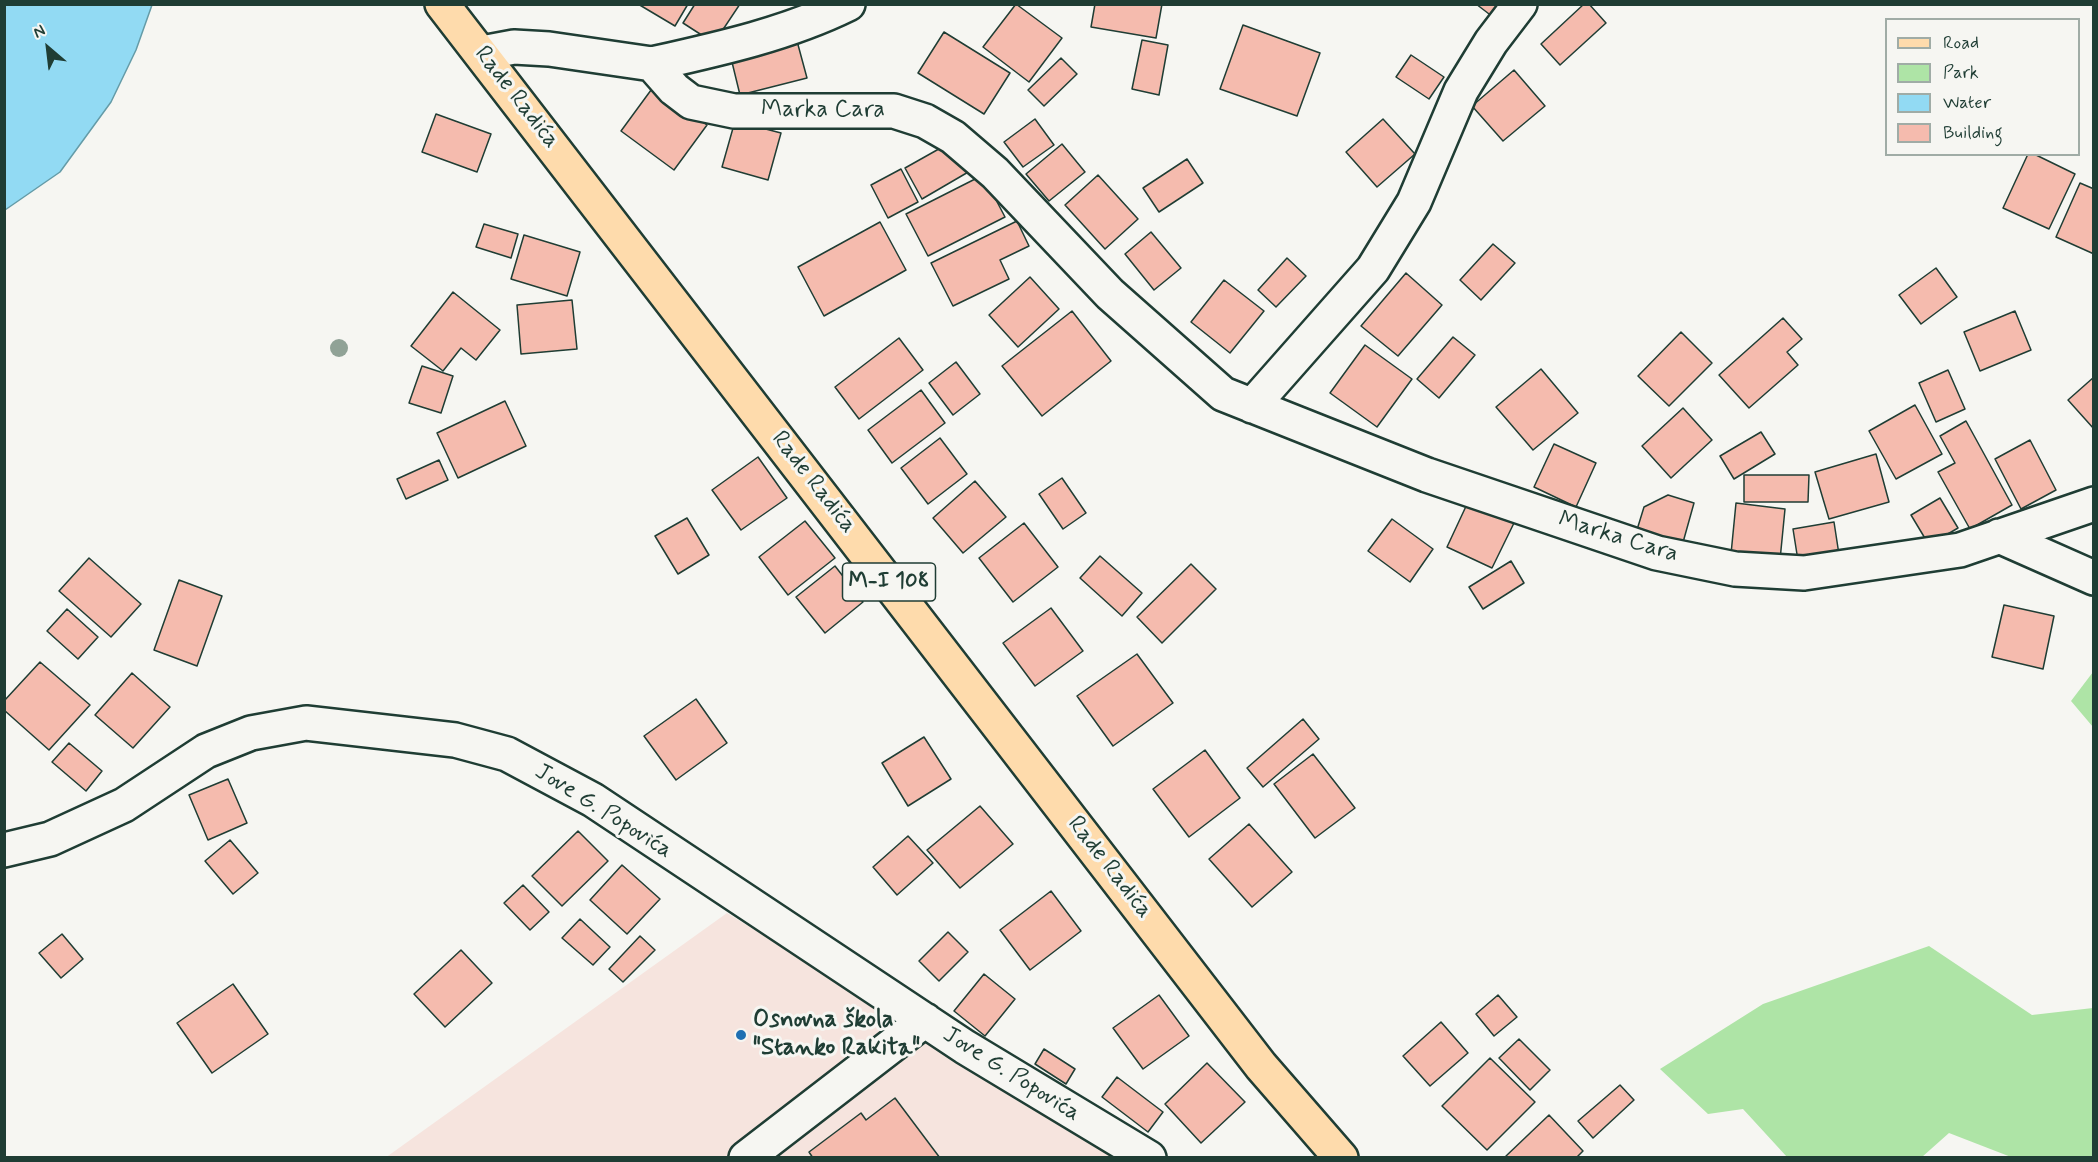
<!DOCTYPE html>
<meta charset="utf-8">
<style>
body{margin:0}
#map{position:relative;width:2098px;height:1162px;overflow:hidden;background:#f6f6f2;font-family:Mynerve,sans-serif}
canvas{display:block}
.frame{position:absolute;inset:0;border:6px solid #1f3d34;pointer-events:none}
.legend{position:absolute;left:1885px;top:18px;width:195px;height:138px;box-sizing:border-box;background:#f6f6f2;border:2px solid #a0aca6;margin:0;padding:8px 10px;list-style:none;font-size:18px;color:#1f3d34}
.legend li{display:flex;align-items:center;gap:12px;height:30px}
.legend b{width:30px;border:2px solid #a0aca6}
.north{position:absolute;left:18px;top:18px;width:60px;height:60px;-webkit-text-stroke:4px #f6f6f2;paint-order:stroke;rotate:332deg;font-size:16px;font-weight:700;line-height:24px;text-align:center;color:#1f3d34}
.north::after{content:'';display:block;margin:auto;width:21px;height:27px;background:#1f3d34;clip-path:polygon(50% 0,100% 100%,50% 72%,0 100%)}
</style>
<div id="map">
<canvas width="2098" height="1162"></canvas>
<div class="frame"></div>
<ul class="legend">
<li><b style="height:8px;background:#fedbac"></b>Road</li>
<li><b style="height:16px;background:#aee4a6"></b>Park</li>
<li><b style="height:16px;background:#92daf3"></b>Water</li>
<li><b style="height:16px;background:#f5bbae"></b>Building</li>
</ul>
<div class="north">N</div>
</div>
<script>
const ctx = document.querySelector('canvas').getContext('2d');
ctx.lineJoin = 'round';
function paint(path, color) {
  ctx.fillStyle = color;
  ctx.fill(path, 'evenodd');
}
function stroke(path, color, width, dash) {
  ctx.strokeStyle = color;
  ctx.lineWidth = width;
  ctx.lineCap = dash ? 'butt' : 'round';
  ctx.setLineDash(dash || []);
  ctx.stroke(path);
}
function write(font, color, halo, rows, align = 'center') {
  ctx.font = font + ' Mynerve,sans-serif';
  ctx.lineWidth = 6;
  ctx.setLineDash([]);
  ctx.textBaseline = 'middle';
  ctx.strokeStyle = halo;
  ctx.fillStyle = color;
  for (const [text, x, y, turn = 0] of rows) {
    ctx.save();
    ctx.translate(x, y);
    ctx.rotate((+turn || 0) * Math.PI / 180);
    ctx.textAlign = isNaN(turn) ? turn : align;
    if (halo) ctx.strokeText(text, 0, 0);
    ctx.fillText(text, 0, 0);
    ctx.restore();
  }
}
paint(new Path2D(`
 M727,913l397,244 -739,1z`), '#f6e4de');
paint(new Path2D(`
 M2093,672v55l-22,-26z
 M1929,946l103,69 61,-7v149h-82l-62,-24 -27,24h-135l-44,-48 -35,5 -48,-45 103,-65z`), '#aee4a6');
const water = new Path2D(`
 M5,4l147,1 -16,45 -25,52 -51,70 -55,38z`);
paint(water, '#92daf3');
stroke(water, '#649ba7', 1.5);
const building = new Path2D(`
 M638,4h50l-13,22z
 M695,4h45l-26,39 -31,-20z
 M1016,4l46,34 -33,44 -46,-35z
 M1095,4h67l-6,34 -65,-11z
 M1476,4h27l-10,13z
 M1584,4h5l17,19 -46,42 -19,-21z
 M1243,25l77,28 -23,63 -77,-27z
 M944,32l66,41 -26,41 -66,-41z
 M1142,40l26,5 -9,50 -27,-6z
 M797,41l10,37 -67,17 -9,-37z
 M1411,55l33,22 -15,22 -33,-22z
 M1061,58l16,16 -33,32 -16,-16z
 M1514,70l31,36 -42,35 -31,-35z
 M654,86l53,39 -33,45 -53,-39z
 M436,114l55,20 -14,38 -55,-20z
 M1035,119l19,26 -31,22 -19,-25z
 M1383,119l32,35 -38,33 -31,-35z
 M735,121l46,12 -13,47 -46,-13z
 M953,141l17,30 -48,28 -17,-31z
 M1062,144l23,28 -36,29 -23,-27z
 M2028,154h6l41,20 -26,55 -46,-21z
 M1187,159l16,24 -44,29 -16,-24z
 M901,169l17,33 -30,16 -17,-33z
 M983,175l22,42 -77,39 -22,-42z
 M1098,175l40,44 -33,30 -40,-44z
 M2080,183l14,6v65l-38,-17z
 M1017,221l12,25 -29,14 9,19 -56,27 -22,-43z
 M880,222l26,48 -82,46 -26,-49z
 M484,224l34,10 -7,24 -35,-11z
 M1151,232l30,36 -27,22 -29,-36z
 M524,235l56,17 -13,44 -56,-17z
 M1493,244l22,19 -34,37 -21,-20z
 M1287,258l19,18 -30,31 -18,-17z
 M1936,268l21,29 -36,27 -22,-29z
 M1406,273l36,32 -44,51 -37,-30z
 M1030,277l29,32 -41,38 -29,-32z
 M1224,280l40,31 -34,42 -39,-31z
 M453,292l47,38 -24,30 -15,-12 -18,23 -32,-25z
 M572,300l5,49 -56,5 -4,-49z
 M1072,311l39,50 -69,55 -40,-50z
 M2015,311l16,39 -51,21 -16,-39z
 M1783,318l19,21 -15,13 11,13 -49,43 -30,-33z
 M1681,332l31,31 -43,43 -31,-30z
 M1453,337l22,18 -36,43 -22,-19z
 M899,338l24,32 -64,49 -24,-32z
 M1365,345l47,34 -35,48 -47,-34z
 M956,362l24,32 -27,21 -24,-32z
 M422,366l31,10 -12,37 -32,-10z
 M1541,369l37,44 -45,37 -37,-43z
 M1948,370l17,39 -29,13 -17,-39z
 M2094,377v52l-26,-29z
 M921,390l24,33 -53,40 -24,-33z
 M505,401l21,45 -68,32 -21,-45z
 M1915,405l27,49 -46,25 -27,-48z
 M1683,408l29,32 -41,38 -29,-32z
 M1966,421l46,84 -42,24 -32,-57 17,-9 -15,-27z
 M1761,432l14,22 -41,25 -14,-23z
 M940,438l27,36 -39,30 -27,-36z
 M2030,440l26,50 -35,19 -26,-50z
 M1554,444l42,19 -20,44 -42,-20z
 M1876,454l13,48 -60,17 -14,-47z
 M758,457l29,41 -46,32 -29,-40z
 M439,460l9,20 -42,19 -9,-20z
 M1744,475h65l-1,27h-64z
 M1062,478l24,35 -23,16 -24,-35z
 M975,481l31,36 -43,36 -30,-35z
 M1668,495l26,8 -12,43 -46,-13 8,-26z
 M1940,498l18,30 -29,17 -18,-30z
 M1468,502l46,21 -22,45 -45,-21z
 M1736,503l49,6 -5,51 -49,-6z
 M687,518l22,37 -31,19 -23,-38z
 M1392,519l41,30 -23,33 -42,-31z
 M805,521l30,37 -47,37 -29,-38z
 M1834,522l6,39 -41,6 -6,-38z
 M1024,523l34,44 -45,35 -34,-44z
 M1100,556l42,37 -20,23 -42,-38z
 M89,558l52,46 -30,33 -52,-46z
 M1511,561l13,22 -41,26 -14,-22z
 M1191,564l25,25 -54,54 -25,-26z
 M835,566l28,36 -38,31 -29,-36z
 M179,580l43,16 -25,70 -43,-16z
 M2004,605l50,11 -11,53 -51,-12z
 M1051,608l32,43 -48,35 -32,-43z
 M67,609l31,28 -20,22 -31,-28z
 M1137,654l36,49 -60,43 -36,-50z
 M40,662l50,43 -41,45 -45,-40v-9z
 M132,673l38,34 -37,41 -38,-33z
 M696,699l31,44 -51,37 -32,-44z
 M1303,719l16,20 -56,48 -16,-19z
 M924,737l27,42 -43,27 -26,-43z
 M69,743l33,28 -16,20 -34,-29z
 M1205,750l35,48 -51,39 -36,-48z
 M1313,754l42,54 -40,30 -41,-54z
 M228,779l19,44 -39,17 -19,-45z
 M980,806l33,38 -53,44 -33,-38z
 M1249,824l43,48 -40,35 -43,-48z
 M578,831l30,30 -46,45 -30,-30z
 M908,836l25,27 -36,32 -24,-28z
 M230,840l28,33 -25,21 -28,-33z
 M622,865l38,34 -33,35 -37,-34z
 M523,885l26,27 -19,18 -26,-27z
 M1051,891l30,40 -51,39 -30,-40z
 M580,919l30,28 -17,18 -31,-27z
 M948,932l20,20 -29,29 -20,-20z
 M62,934l21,25 -22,19 -22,-25z
 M640,936l15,14 -32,32 -14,-13z
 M461,950l31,33 -47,44 -31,-33z
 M984,974l31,25 -30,37 -31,-25z
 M233,984l35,50 -56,39 -35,-50z
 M1159,995l30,41 -46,33 -30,-41z
 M1498,995l19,22 -23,19 -18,-22z
 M1441,1022l27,31 -38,33 -27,-30z
 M1519,1039l31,31 -20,20 -31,-32z
 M1044,1049l31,20 -9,15 -31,-20z
 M1490,1058l45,44 -48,48 -45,-44z
 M1207,1063l38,39 -44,41 -36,-39z
 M1117,1077l46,35 -15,20 -46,-35z
 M1620,1085l14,15 -41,38 -15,-17z
 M895,1098l45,60h-127l-4,-6 52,-39 5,7z
 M1549,1115l34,36 -7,7h-68l-2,-2z`);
paint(building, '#f5bbae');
stroke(building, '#1f3d34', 1.5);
const minor = new Path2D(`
 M482,53l32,-6 35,2 103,15 22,25 17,13 43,9h160l31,10 28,16 42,36 115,121 113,100 204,81 230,78 78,16 69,4 156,-23 134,-46
 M652,64c67,-15 135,-30 196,-60
 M1252,406l121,-137 41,-67 47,-111 30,-49 29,-38
 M1999,536l95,42
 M4,850l46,-11 74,-34 82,-54 45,-18 55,-10 149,17 52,14 86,46 372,247 184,111
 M746,1158l179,-138`);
const major = new Path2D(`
 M442,4l819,1062 80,92`);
stroke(minor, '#1f3d34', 38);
stroke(major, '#1f3d34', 38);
stroke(minor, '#f6f6f2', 33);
stroke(major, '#fedbac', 33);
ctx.fillStyle = '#90a296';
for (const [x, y] of [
 [339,348]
]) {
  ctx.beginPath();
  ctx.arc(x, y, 9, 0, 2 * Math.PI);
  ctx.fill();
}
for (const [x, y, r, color] of [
 [741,1035,6,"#1f6fb2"]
]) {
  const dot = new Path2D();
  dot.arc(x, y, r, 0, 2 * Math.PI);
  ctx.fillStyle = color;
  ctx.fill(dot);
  stroke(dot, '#f6f6f2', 2);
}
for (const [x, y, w] of [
 [889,582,93]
]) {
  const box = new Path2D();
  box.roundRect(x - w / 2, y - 19, w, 38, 4.5);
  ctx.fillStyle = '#f6f6f2';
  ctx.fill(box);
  stroke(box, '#1f3d34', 1.5);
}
write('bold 22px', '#1f3d34', null, [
 ["M-I 108",889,582]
]);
write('24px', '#1f3d34', '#f6f6f2', [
 ["Rade Radića",516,98,52],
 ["Marka Cara",823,111],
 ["Rade Radića",813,483,52],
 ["Marka Cara",1618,538,17],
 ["Jove G. Popovića",603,812,32],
 ["Rade Radića",1109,868,52],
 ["Jove G. Popovića",1011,1075,32]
]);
write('bold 24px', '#1f3d34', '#f6f6f2', [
 ["Osnovna škola",753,1021],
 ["\"Stanko Rakita\"",753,1049]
], 'left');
</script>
